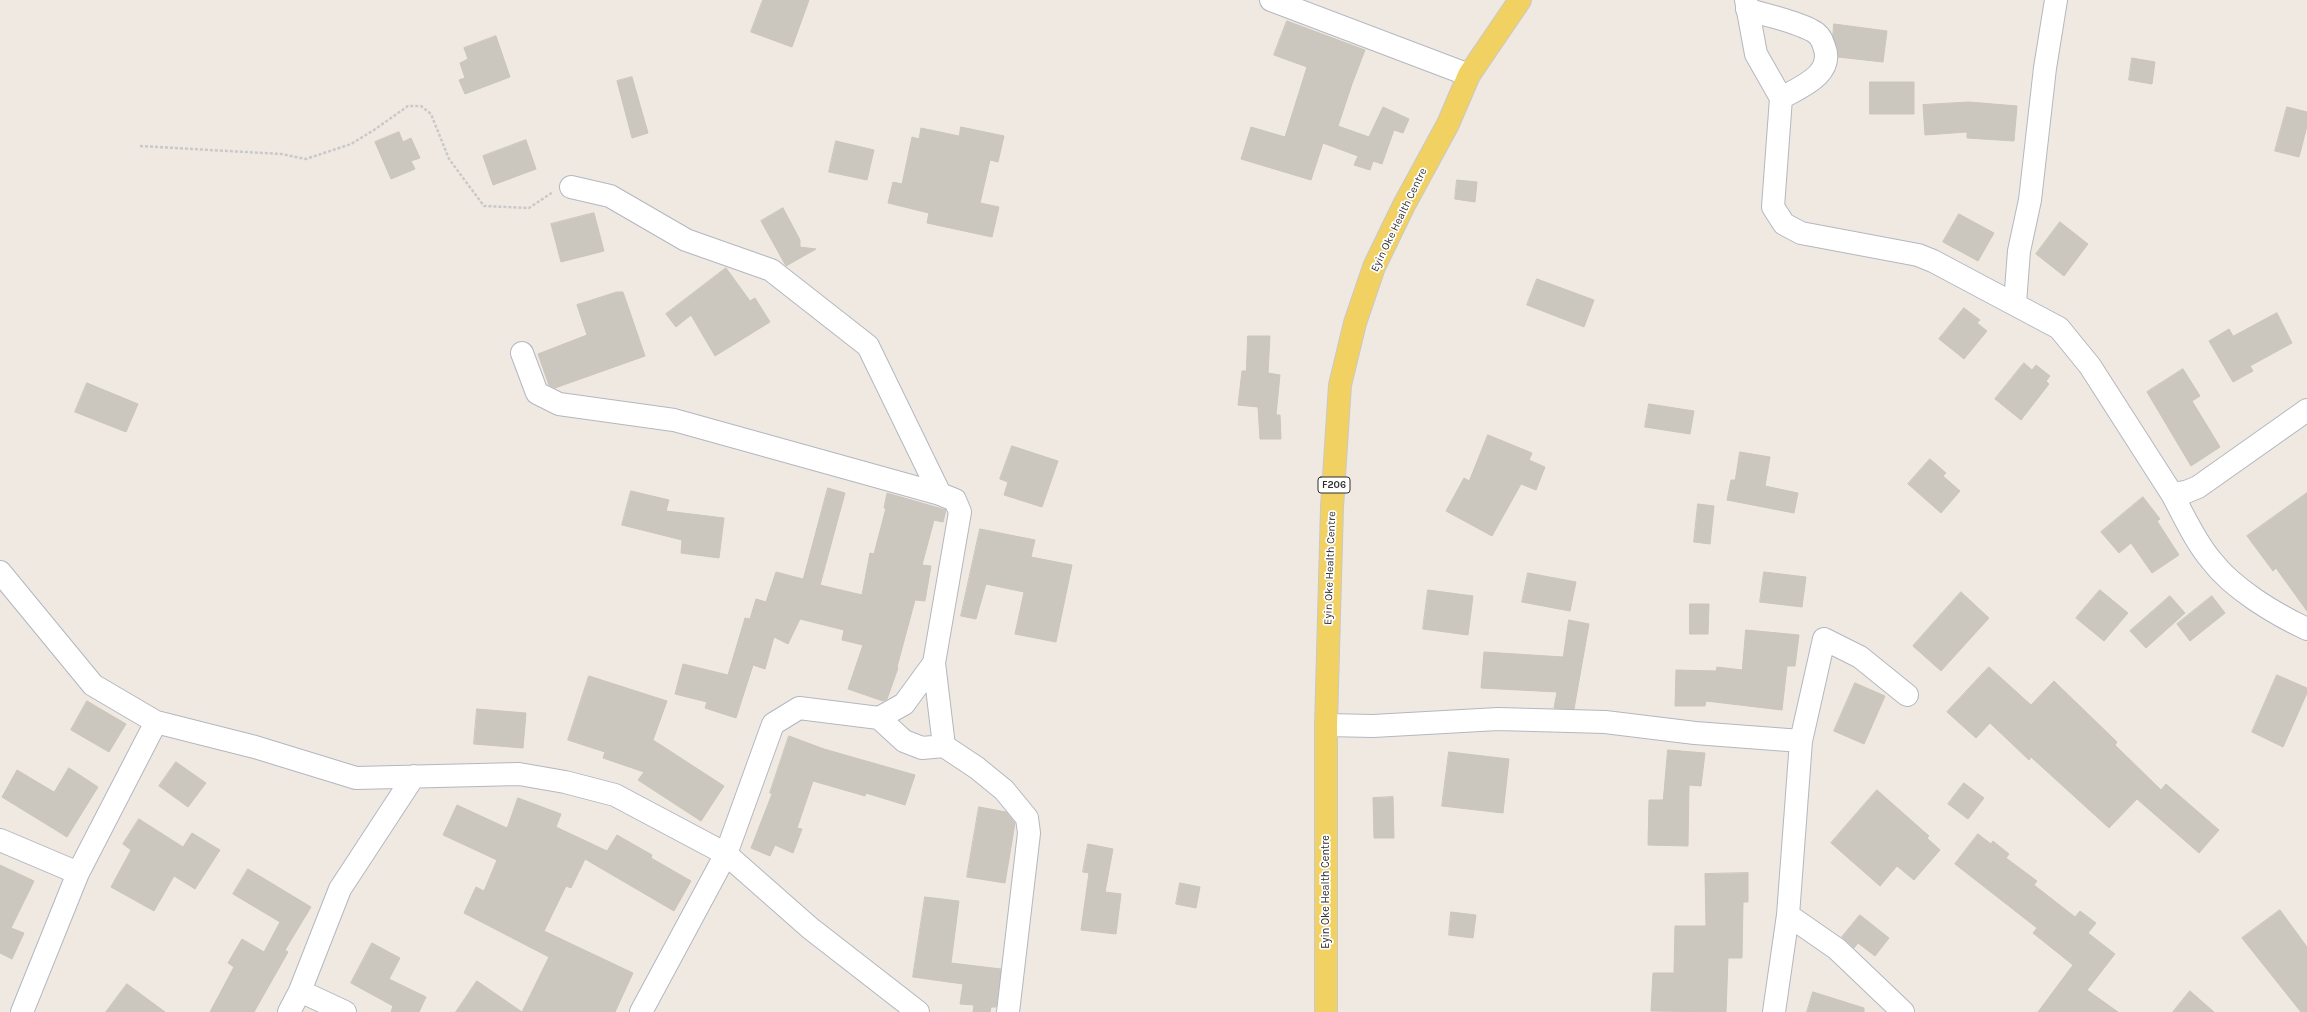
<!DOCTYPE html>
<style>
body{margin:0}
canvas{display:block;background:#efe9e1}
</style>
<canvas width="2307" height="1012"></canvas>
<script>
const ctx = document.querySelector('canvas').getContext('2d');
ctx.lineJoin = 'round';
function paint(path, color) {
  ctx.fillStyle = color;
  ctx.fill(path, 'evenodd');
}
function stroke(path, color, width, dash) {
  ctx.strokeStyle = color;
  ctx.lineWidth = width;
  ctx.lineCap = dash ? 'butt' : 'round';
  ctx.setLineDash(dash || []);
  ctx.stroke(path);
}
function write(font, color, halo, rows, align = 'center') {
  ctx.font = font + ' Karla,sans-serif';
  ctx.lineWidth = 3.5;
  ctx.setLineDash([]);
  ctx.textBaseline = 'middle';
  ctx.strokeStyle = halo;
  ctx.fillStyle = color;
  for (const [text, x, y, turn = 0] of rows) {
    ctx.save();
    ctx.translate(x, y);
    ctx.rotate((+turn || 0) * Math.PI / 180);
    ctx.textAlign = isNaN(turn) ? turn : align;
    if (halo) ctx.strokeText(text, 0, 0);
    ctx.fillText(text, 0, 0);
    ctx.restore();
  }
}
const building = new Path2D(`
 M763,0h46l-17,47 -41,-15z
 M1287,21l78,29 -13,34 -14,42 31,11 14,-30 26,12 -6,14 -9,-3 -12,34 -9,-3 -3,9 -16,-5 4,-9 -35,-13 -12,37 -70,-21 10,-32 34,10 22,-70 -33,-12z
 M1834,24l53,7 -4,31 -45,-5 -5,-22z
 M496,36l14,41 -45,17 -6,-14 6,-2 -5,-15 8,-4 -4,-11z
 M2132,58l23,4 -3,22 -23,-4z
 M632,77l16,56 -16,5 -15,-57z
 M1870,82h44v32h-44z
 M1969,102l48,4 -3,35 -47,-3v-6l-42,3 -2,-30z
 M2287,107l20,5v14l-8,31 -24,-6z
 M961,127l43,9 -6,26 -8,-2 -10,43 19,4 -7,30 -65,-14 2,-10 -41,-10 5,-21 9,2 10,-47 7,2 2,-11 38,8z
 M399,132l4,10 8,-4 9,20 -9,3 4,8 -24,10 -16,-37z
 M526,140l10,29 -43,16 -10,-29z
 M836,141l38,9 -7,30 -38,-8z
 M1457,180l20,2 -2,20 -20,-3z
 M783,208l17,32v7l16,2 -30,17 -25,-45z
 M594,213l10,38 -43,11 -10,-38z
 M1959,214l35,19 -16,28 -35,-19z
 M2060,222l28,22 -24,32 -28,-22z
 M726,268l24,33 5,-3 15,24 -55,34 -24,-41 -15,12 -10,-13z
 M1537,279l57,21 -10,27 -57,-22z
 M617,292h6l22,64 -90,32 -6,-3 -11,-31 49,-19 -10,-30z
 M1964,308l16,12 -3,3 10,8 -23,28 -25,-20z
 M2277,313l15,30 -42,23 3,5 -20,11 -24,-41 20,-12 4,7z
 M1248,336h22l-2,37 12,2 -4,40h4l1,24h-21l-2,-32 -20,-2 4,-34h4z
 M2024,363l8,7 4,-5 14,11 -4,5 3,3 -28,36 -26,-21z
 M2183,369l17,27 -8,5 28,46 -29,19 -44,-74z
 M87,383l51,21 -12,28 -51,-20z
 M1649,404l45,7 -4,23 -45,-7z
 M1488,435l44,18 -3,7 16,7 -9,23 -15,-6 -29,52 -46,-25 18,-33 5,3z
 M1012,446l46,15 -16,46 -38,-12 4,-13 -8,-3z
 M1740,452l30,5 -5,29 33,7 -4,20 -67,-13 4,-20h4z
 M1930,459l16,14 -3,3 17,15 -19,22 -33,-29z
 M828,488l17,5 -25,92 42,10 8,-42 4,1 12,-46h-2l3,-15 59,17 -3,12 -9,-2 -12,45 9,1 -6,35 -10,-1 -18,67 1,1 -11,31 -4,2 -35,-12 15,-44 -21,-5 2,-10 -44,-11 -12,25 -14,-7 -9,32 -12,-4 -17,53 -31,-10 2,-6 -32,-8 8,-30 45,11 17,-57 5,1 6,-20 10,3 10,-30 27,7z
 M631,491l38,9 -3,11 58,7 -5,40 -38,-5 1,-13 -60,-15z
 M2307,493v118l-31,-43 -3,3 -26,-35z
 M2143,497l17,22 -3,2 22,34 -27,18 -21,-30 -12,10 -18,-21z
 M1698,504l16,2 -4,38 -16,-2z
 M980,529l55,11 -4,17 41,8 -16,77 -41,-8 9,-42 -38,-8 -10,35 -15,-3z
 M1764,572l42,5 -4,30 -42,-5z
 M1528,573l48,9 -6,29 -48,-9z
 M1428,590l45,6 -5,39 -45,-6z
 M2100,590l28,23 -24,28 -28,-23z
 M1961,592l28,26 -48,53 -28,-25z
 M2170,596l15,17 -39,35 -16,-17z
 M2212,596l13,17 -35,28 -13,-17z
 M1690,604h19l-1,30h-18z
 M1569,620l20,4 -15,85 -20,-1 3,-16 -76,-4 3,-36 79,5z
 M1746,630l53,5 -4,31h-8l-5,44 -76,-9 -1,5h-30l1,-36 40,1 1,-4 25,3z
 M1989,667l42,38 23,-24 63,61 -2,3 46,45 5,-6 53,46 -20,23 -62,-54 -28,29 -78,-71 -2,3 -39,-37 -14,15 -29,-26z
 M2277,675l30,13v5l-24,54 -31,-15z
 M589,676l78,25 -14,39 71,46 -23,35 -63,-41 6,-8 -41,-14 2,-6 -37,-12z
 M1855,683l30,13 -21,48 -30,-13z
 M87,701l39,23 -17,28 -38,-22z
 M477,709l49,4 -3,35 -49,-4z
 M789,736l35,13 91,26 -10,30 -39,-12 -1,3 -52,-15 -16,47 5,1 -9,24 -18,-8 -5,11 -19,-8 21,-54 -2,-1z
 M1668,750l37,3 -4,33 -12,-1 -1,61 -40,-1 1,-45h14z
 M1449,752l60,7 -6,54 -61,-7z
 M176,762l30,21 -18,24 -29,-21z
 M69,768l29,19 -31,50 -65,-40 15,-27 37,22z
 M1964,783l20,15 -16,21 -20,-15z
 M1877,790l52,46 -2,2 13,12 -26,30 -17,-14 -17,20 -49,-43z
 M1393,797l1,41h-20l-1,-40z
 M518,798l43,16 -5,13 51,24 10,-16 35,20 -1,3 40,23 -17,30 -89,-52 -14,29 -5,-2 -22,45 89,42 -18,39h-93l27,-55 -85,-44 12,-26 8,4 13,-31 -54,-25 14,-30 50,23z
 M979,807l27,5 9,11 -10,60 -38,-6z
 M139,819l44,28 9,-14 28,17 -25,39 -21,-13 -20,35 -43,-24 20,-37 -8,-6z
 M1978,834l13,10 2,-3 16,13 -3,4 31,23 -3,4 41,32 5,-6 16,12 -8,10 27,21 -28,36 31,22h-80l35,-47 -40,-32 4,-5 -82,-64z
 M1088,844l25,5 -8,43 16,2 -5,40 -35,-4 8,-57 -6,-1z
 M0,865l34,16 -23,47 13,5 -12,26 -12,-6z
 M248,869l63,38 -26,43 3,2 -34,60h-44l24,-45 -6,-4 14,-24 22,13 16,-30 -47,-28z
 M1748,873v29h-5l-1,56h-14l-2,54 -75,-1 2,-38h21l1,-47h31l-1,-52z
 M1180,883l20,4 -4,21 -20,-4z
 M925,897l34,4 -8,62 50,6 -5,38h-5l-1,5h-17l1,-7 -14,-1 3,-20 -50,-7z
 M2280,910l27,37v65h-6l-59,-74z
 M1451,912l25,3 -3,23 -24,-3z
 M1860,915l29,23 -14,18 -17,-13 -4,5 -12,-11z
 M372,943l28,15 -11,21 37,18 -7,15h-28l2,-6 -42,-23z
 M477,981l45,31h-66z
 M127,984l38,28h-59z
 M2190,991l24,21h-41z
 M1813,992l51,16v4h-57z`);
paint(building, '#cbc7bf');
stroke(building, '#cbc5ba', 1);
const minor = new Path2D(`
 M1271,0l198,75
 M1746,0l10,54 25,44 -8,109 11,17 17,9 117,22 15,6 126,67 31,38 82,128 14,-2 12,-5 109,-77
 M1747,9c20,7 45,11 64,21 7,3 11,9 13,16 11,28 -23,41 -43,52
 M571,187l39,9 76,44 85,30 97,76 72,148 15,6 5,12 -26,151 10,83
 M2015,303l4,-52 11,-51 15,-132 11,-68
 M522,353l15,40 22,11 115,16 266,74
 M2172,494c12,22 23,47 39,66 22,29 64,54 96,69
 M0,572l93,113 63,37
 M879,718l25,-14 30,-41
 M1326,725l47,1 125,-7 107,3 90,11 106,8
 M0,840l78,33
 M1788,915l49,34 66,63
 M300,991l45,21
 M22,1012l56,-139 78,-151 99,25 101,31 163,-4 46,8 50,13 111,59 84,74 108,84
 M289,1012l11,-21 40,-102 74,-113
 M641,1012l85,-158 47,-130 26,-16 80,10 25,23 18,7 22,-2 33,22 27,22 23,28 2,15 -21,179
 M1774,1012l14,-97 13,-174 23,-102 36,18 47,38`);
const primary = new Path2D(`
 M1326,1012v-287l6,-218 8,-122 15,-62 19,-56 30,-62 44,-81 21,-49 51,-75`);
stroke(minor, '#b4b7c1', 24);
stroke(primary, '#c9c9c9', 24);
stroke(new Path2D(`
 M140,146l141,8 25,5 45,-15 23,-14 34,-24h13l10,8 18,45 35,47 45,2 24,-16`), '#c9c9c9', 2.5, [3, 2]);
stroke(minor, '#fff', 22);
stroke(primary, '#f2d163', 22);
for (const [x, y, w] of [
 [1334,485,32]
]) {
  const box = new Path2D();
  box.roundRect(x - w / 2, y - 8, w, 16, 3);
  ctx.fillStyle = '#fff';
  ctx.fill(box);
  stroke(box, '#2e2e2e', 1);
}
write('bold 10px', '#2e2e2e', null, [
 ["F206",1334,485]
]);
write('11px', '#2e2e2e', '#fff', [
 ["Eyin Oke Health Centre",1399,220,-64],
 ["Eyin Oke Health Centre",1330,568,-88],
 ["Eyin Oke Health Centre",1326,892,-90]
]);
</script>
